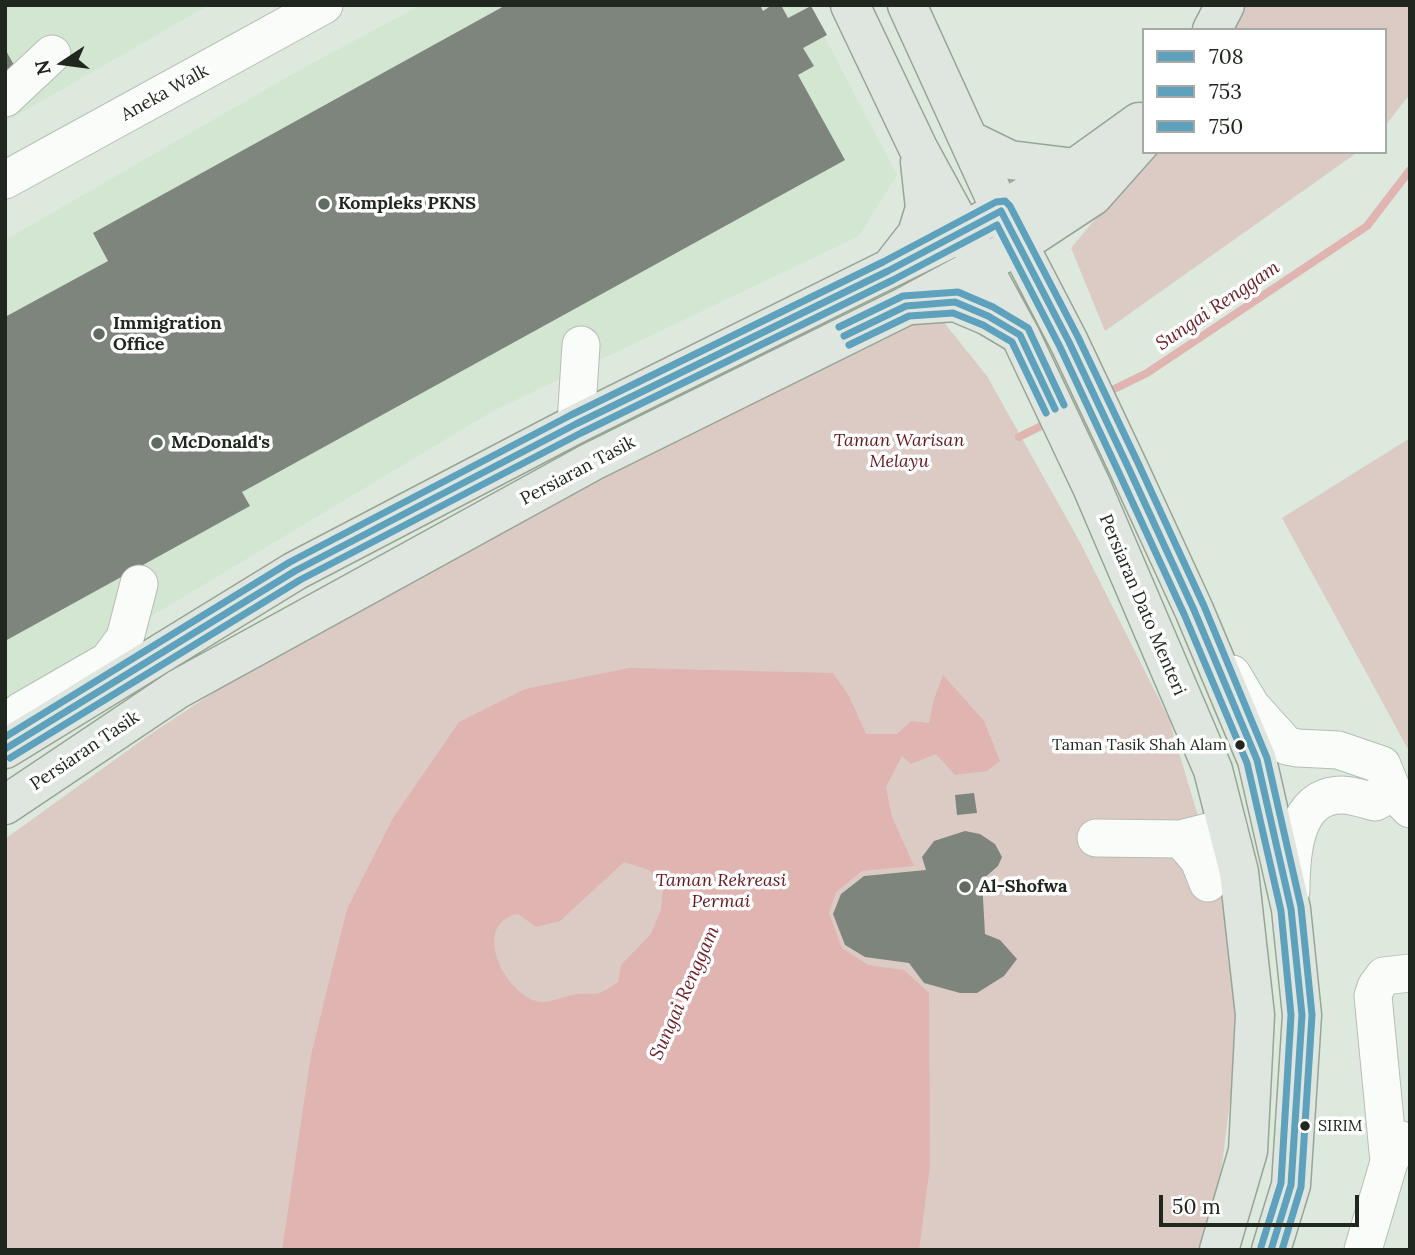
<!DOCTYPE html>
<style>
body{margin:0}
#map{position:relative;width:1415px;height:1255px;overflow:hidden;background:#dee9dd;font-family:Lora,serif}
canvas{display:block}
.frame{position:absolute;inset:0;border:7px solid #20271f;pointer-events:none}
.legend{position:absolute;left:1142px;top:28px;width:245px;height:126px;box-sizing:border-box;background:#fff;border:2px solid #a6a9a5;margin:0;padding:9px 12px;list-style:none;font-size:21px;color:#20271f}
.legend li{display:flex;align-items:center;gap:14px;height:35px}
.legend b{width:35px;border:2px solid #a6a9a5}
.north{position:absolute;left:28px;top:28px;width:70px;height:70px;-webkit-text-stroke:5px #fff;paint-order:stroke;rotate:257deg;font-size:19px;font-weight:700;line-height:28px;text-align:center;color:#20271f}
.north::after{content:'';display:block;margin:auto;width:24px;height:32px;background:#20271f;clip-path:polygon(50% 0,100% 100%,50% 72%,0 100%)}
.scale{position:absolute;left:1159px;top:1195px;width:200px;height:32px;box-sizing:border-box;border:4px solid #20271f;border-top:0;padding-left:9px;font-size:21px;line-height:24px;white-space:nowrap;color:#20271f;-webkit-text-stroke:5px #fff;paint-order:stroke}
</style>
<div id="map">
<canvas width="1415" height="1255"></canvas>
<div class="frame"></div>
<ul class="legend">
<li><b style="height:9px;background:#5da1bd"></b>708</li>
<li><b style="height:9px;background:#5da1bd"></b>753</li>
<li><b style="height:9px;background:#5da1bd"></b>750</li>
</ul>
<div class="north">N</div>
<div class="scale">50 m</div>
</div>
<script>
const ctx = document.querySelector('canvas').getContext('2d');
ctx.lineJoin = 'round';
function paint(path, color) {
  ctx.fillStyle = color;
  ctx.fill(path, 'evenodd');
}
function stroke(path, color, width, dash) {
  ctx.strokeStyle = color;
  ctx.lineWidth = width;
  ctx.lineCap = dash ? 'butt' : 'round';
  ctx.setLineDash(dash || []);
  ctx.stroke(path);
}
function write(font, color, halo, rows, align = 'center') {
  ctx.font = font + ' Lora,serif';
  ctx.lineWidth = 7;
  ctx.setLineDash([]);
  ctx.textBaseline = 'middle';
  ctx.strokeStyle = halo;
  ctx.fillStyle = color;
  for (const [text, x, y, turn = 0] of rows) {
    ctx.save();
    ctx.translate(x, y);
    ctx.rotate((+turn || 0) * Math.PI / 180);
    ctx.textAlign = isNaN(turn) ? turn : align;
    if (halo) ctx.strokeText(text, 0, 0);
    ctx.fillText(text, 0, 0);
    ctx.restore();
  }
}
paint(new Path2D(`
 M5,5h204l-204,117z
 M421,5h387l89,170 -38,61 -366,175 -488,293v-464l291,-168z`), '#d2e6d1');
paint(new Path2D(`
 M1237,5h173v89l-25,32v-96h-161z
 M1151,152h207l-253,179 -34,-83z
 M938,315l49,61 94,168 88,175 57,191 9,102 -2,65 -13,104 -22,69h-1193v-411l144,-104 202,-133 527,-268z
 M1410,438v315l-128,-235z`), '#dccbc5');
paint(new Path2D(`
 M629,668l204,5 16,23 17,38h31l14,-13 18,2 5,-24 9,-24 41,46 16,40 -13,10 -32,4 -19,-21 -25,10 -9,-8 -16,31 6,30 22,49 -52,5 -26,21 -7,21 13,35 26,17 36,5 25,23 1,173 -11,84h-637l29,-195 36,-146 46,-91 66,-96 66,-33zM624,862l25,8 14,17 -2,23 -10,24 -30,31 -3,17c-6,4 -13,9 -19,11 -6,2 -14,0 -21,1 -13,1 -30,11 -42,7 -32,-9 -66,-77 -18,-87l18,13 24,-6z`), '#dfb4b1');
stroke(new Path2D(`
 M1106,393l41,-20 220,-147 43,-56
 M1019,437l32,-16`), '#dfb4b1', 8);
paint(new Path2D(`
 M506,5h254l3,6 9,-6h9l7,13 23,-12 16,29 -24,13 11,18 -16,9 47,85 -590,325 -13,7 8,14 -245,135v-324l103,-56 -15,-28z
 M5,49l13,23 -13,8z
 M974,793l3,20 -20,2 -2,-20z
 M965,831l15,3 15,10 7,13 -4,9 -16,14 3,54 15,6 17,19 -13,17 -27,17h-17l-36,-10 -15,-20 -44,-6 -20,-12 -12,-31 8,-20 23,-18 62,-6 -4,-13 12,-16z`), '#7e857d');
const minor = new Path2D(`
 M5,98l47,-44
 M5,180l319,-175
 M576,424l5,-79
 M1232,674l19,32 36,40 11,2 40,2 44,15 11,27 17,17
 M5,724l16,-13 87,-50 17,-23 14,-54
 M1096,838l85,1 47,-12
 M1181,839l18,21 9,23
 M1291,891c0,-36 3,-96 51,-96 10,0 22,4 33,7l18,-10
 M1389,1162l-16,-166 3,-9 8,-11 26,-3
 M1363,1250l26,-88 12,-22`);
const major = new Path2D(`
 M850,5l68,143 102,187 72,152 121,283 26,102 16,143 -7,136 -29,99
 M907,5l94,206 68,131 60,127 65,141 63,150 34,149 11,106 -11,170 -20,65
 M1212,30l13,-25
 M969,140l41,20 65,8
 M892,266l25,-32 8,-26 -5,-46
 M912,305l43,-3 33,14 32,19
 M5,749l290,-178 281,-147 387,-192 112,-64 64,-46
 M5,805l173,-116 413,-227 315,-156 111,-60 76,-50 48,-54 3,-6`);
stroke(minor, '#b5beb4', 39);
stroke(major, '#96a596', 41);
stroke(minor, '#fafcfa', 37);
stroke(major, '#dfe6df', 38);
stroke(new Path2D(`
 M844,336l62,-30 49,-4 33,14 32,19 35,74
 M5,749l290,-178 281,-147 312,-153 113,-60 68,131 60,127 65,141 63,150 34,149 11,106 -11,170 -20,65`), '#5da1bd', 7);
stroke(new Path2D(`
 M849,345l60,-29 44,-3 30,12 29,17 34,71
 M10,758l290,-178 281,-147 312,-153 104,-55 63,122 59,126 65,141 63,149 34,148 10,104 -10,168 -20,64`), '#5da1bd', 7);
stroke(new Path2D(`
 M839,327l64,-31 55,-4 35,15 35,21 36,77
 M5,737l285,-175 281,-147 312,-153 113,-60 9,-1 5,5 68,131 61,128 65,141 63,152 34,149 11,108 -11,172 -19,63`), '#5da1bd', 7);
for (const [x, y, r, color] of [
 [324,204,7,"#626b62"],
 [99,334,7,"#626b62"],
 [157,443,7,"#626b62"],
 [1240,745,6,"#20271f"],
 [965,887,7,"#626b62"],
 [1305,1126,6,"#20271f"]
]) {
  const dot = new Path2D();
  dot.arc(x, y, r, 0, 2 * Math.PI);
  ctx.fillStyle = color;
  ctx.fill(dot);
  stroke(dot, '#fff', 2.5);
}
write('16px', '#20271f', '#fff', [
 ["Taman Tasik Shah Alam",1227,745],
 ["SIRIM",1318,1126,"left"]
], 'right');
write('18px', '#20271f', '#fff', [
 ["Aneka Walk",165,93,-29],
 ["Persiaran Tasik",578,471,-28],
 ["Persiaran Dato Menteri",1142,605,67],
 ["Persiaran Tasik",85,751,-34]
]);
write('bold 18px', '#20271f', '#fff', [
 ["Kompleks PKNS",338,204],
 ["Immigration",113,324],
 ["Office",113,345],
 ["McDonald's",171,443],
 ["Al-Shofwa",979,887]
], 'left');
write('italic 18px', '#661921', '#fff', [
 ["Taman Warisan",899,441],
 ["Melayu",899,462],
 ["Taman Rekreasi",721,881],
 ["Permai",721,902]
]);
write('italic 19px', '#6b1e25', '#fff', [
 ["Sungai Renggam",1218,306,-34],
 ["Sungai Renggam",685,993,-66]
]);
</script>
